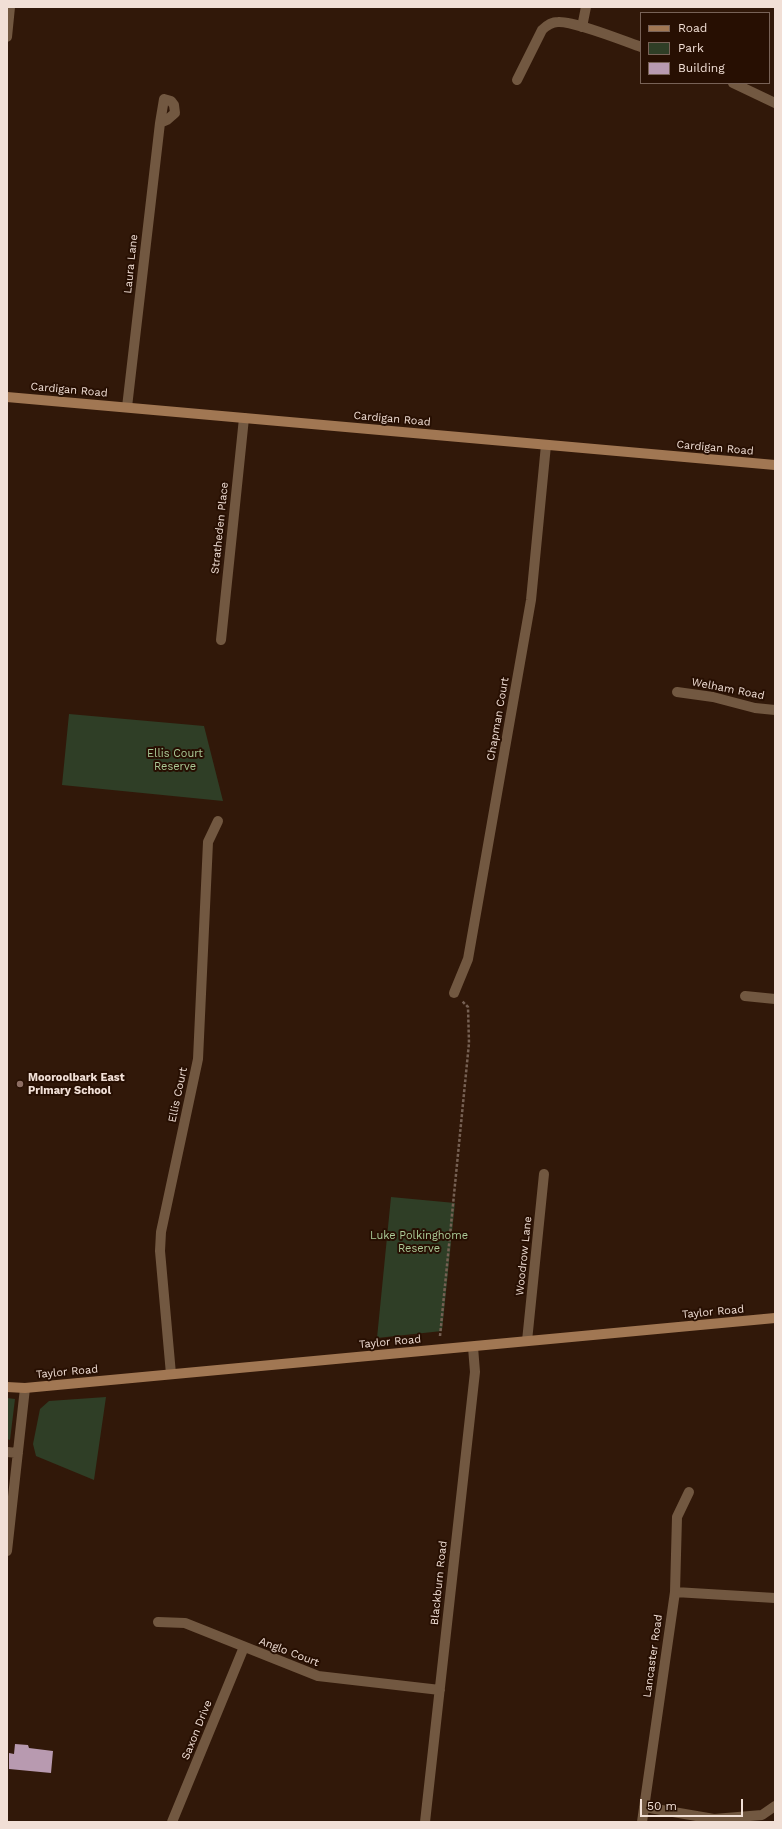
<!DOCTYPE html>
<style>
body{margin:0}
#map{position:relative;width:782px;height:1829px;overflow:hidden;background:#311809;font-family:"Work Sans",sans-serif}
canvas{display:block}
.frame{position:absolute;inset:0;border:8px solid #f1dfd6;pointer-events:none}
.legend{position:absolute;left:640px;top:12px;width:130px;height:72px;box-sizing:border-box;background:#270f02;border:1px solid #786257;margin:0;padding:5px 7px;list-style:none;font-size:12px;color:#f1dfd6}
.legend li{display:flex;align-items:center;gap:8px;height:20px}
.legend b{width:20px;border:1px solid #786257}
.scale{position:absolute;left:640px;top:1799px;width:103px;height:18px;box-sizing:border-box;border:2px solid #f1dfd6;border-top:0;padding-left:5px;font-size:12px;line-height:14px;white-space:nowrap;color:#f1dfd6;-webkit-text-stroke:3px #270f02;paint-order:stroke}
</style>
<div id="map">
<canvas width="782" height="1829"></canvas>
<div class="frame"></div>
<ul class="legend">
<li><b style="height:5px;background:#a17753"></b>Road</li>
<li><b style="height:11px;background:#2f3e26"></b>Park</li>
<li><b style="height:11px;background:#b89ab0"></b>Building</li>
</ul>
<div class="scale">50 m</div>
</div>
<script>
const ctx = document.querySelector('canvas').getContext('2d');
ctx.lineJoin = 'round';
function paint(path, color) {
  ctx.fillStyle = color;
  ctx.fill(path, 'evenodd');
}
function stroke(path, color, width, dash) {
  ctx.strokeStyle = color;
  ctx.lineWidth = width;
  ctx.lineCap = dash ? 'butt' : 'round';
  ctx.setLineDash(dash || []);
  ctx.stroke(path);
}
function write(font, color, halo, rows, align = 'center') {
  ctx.font = font + ' "Work Sans",sans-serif';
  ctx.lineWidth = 4;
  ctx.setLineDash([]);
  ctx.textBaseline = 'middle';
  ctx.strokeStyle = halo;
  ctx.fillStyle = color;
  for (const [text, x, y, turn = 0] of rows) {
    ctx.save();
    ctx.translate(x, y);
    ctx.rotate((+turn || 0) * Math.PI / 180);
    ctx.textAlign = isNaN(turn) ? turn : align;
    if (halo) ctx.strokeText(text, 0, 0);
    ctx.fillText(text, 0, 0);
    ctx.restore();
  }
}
paint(new Path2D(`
 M69,714l135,12 19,75 -161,-16z
 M391,1197l64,6 -13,128 -65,7z
 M106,1397l-12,83 -58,-24 -3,-12 7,-35 9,-8z
 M7,1398l8,1 -5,41 -3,-1z`), '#2f3e26');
paint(new Path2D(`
 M15,1744l13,1 1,3 24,3 -2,22 -42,-4v-16l5,1z`), '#b89ab0');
stroke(new Path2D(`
 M440,1336l29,-293 -1,-36 -6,-6`), '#766053', 2.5, [3, 2]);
stroke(new Path2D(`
 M582,27l4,-20
 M7,37l3,-30
 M517,80l25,-50c4,-4 9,-8 16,-8 16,-1 66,19 83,25
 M733,83l42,20
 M127,407l33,-284 4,-24 7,2 3,4 1,8 -8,7 -7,3
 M221,640l23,-222
 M677,692l36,5 42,11 20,2
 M454,993l14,-34 63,-359 15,-155
 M745,996l30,3
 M527,1341l17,-167
 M171,1374l-11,-123 1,-19 37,-173 10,-217 10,-21
 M7,1452l11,1
 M7,1551l18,-163
 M675,1592l2,-75 12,-25
 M158,1622l27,1 133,53 122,14
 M644,1807l70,12 48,-4 13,-9
 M172,1822l72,-175
 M425,1822l50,-450 -2,-25
 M642,1822l33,-230 100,6`), '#725841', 10);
stroke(new Path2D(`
 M7,397l768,68
 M7,1387l18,1 64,-6 686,-64`), '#a17753', 10);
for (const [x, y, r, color] of [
 [20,1084,4,"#8d6e63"]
]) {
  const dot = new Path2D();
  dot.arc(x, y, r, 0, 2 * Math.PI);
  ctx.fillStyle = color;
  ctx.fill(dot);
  stroke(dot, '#270f02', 1.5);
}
write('11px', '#f1dfd6', '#270f02', [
 ["Laura Lane",131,264,-84],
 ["Cardigan Road",69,390,5],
 ["Cardigan Road",392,419,5],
 ["Cardigan Road",715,448,5],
 ["Stratheden Place",220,528,-84],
 ["Welham Road",728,689,11],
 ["Chapman Court",498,719,-80],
 ["Ellis Court",178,1095,-78],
 ["Woodrow Lane",524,1256,-84],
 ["Taylor Road",713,1312,-5],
 ["Taylor Road",390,1342,-5],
 ["Taylor Road",67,1372,-5],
 ["Blackburn Road",439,1583,-84],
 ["Anglo Court",289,1652,21],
 ["Lancaster Road",653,1656,-82],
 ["Saxon Drive",197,1730,-68]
]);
write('11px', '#abcb98', '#270f02', [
 ["Ellis Court",175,754],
 ["Reserve",175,767],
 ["Luke Polkinghome",419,1236],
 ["Reserve",419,1249]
]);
write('bold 11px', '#f1dfd6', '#270f02', [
 ["Mooroolbark East",28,1078],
 ["Primary School",28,1091]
], 'left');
</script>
